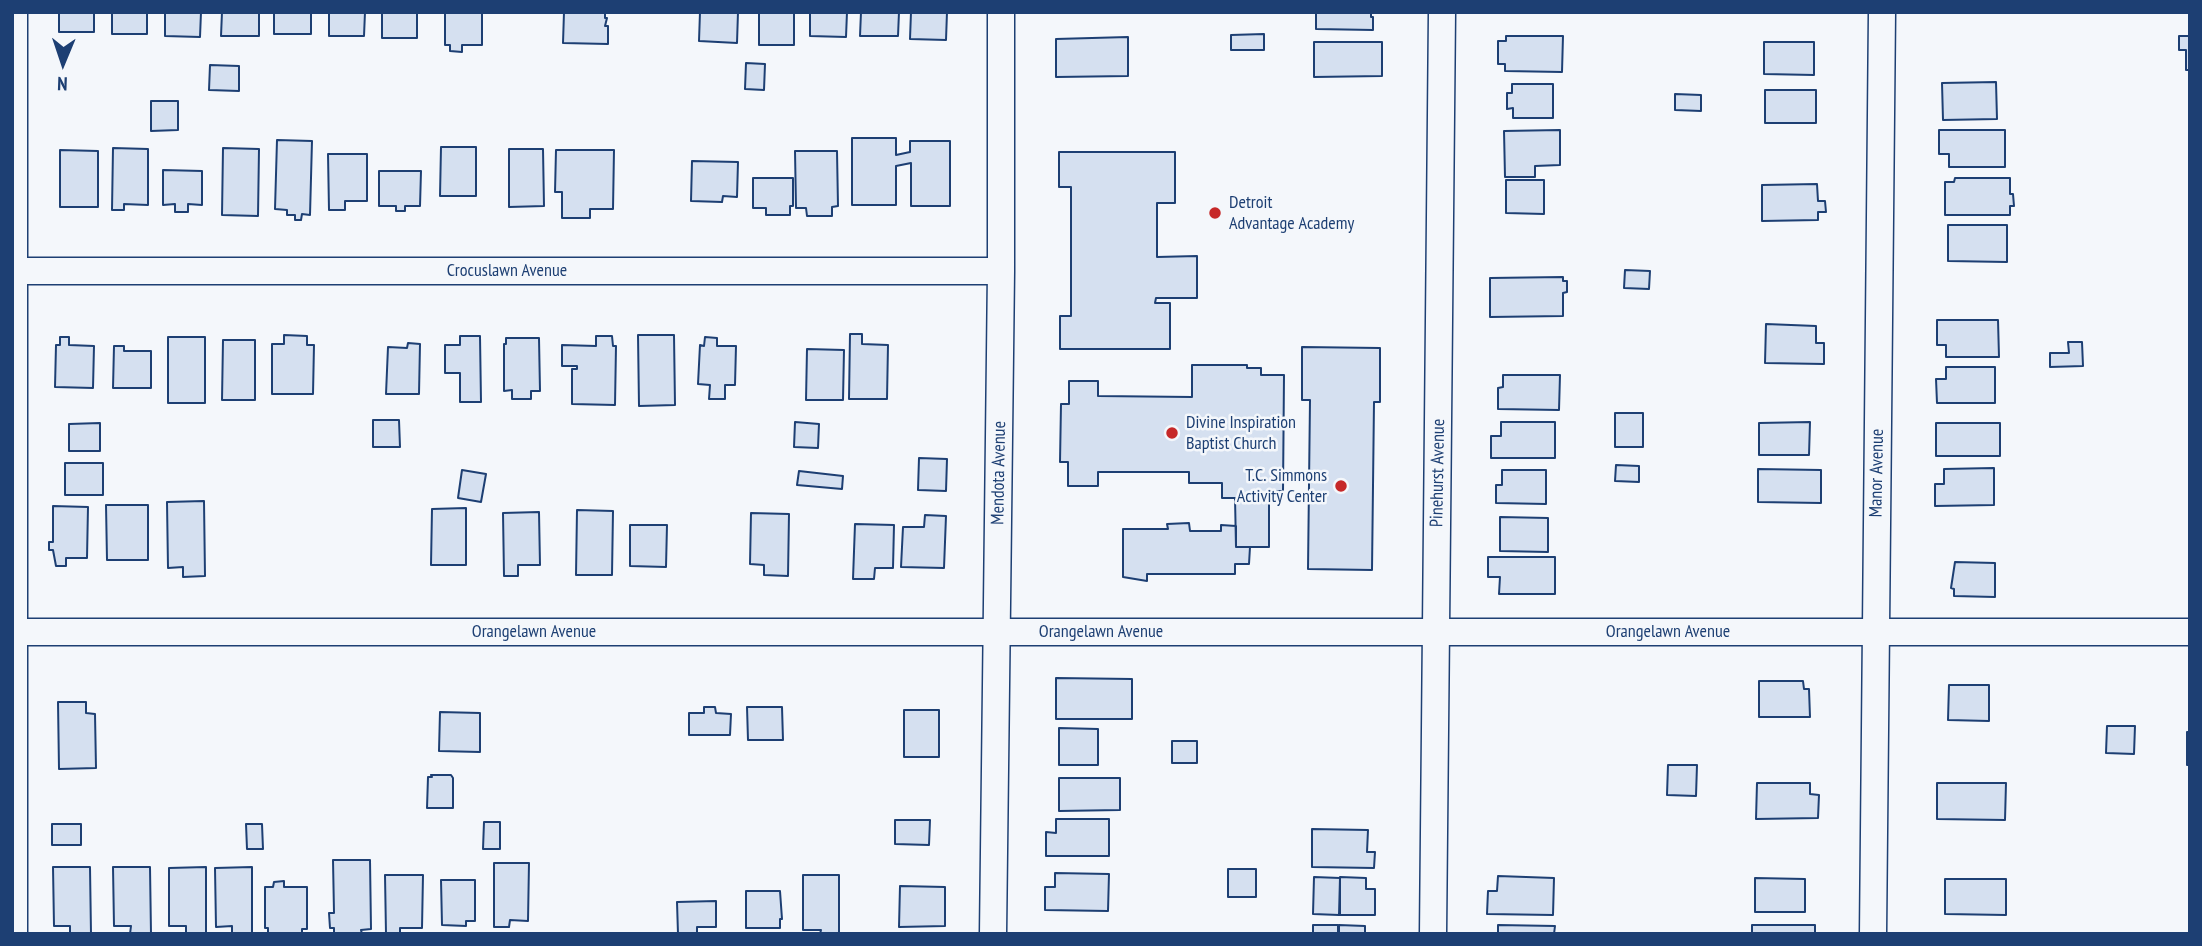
<!DOCTYPE html>
<style>
body{margin:0}
#map{position:relative;width:2202px;height:946px;overflow:hidden;background:#f4f7fb;font-family:"PT Sans Narrow",sans-serif}
canvas{display:block}
.frame{position:absolute;inset:0;border:14px solid #1d3f73;pointer-events:none}
.north{position:absolute;left:28px;top:28px;width:70px;height:70px;-webkit-text-stroke:5px #f4f7fb;paint-order:stroke;rotate:182deg;font-size:19px;font-weight:700;line-height:28px;text-align:center;color:#1d3f73}
.north::after{content:'';display:block;margin:auto;width:24px;height:32px;background:#1d3f73;clip-path:polygon(50% 0,100% 100%,50% 72%,0 100%)}
</style>
<div id="map">
<canvas width="2202" height="946"></canvas>
<div class="frame"></div>
<div class="north">N</div>
</div>
<script>
const ctx = document.querySelector('canvas').getContext('2d');
ctx.lineJoin = 'round';
function paint(path, color) {
  ctx.fillStyle = color;
  ctx.fill(path, 'evenodd');
}
function stroke(path, color, width, dash) {
  ctx.strokeStyle = color;
  ctx.lineWidth = width;
  ctx.lineCap = dash ? 'butt' : 'round';
  ctx.setLineDash(dash || []);
  ctx.stroke(path);
}
function write(font, color, halo, rows, align = 'center') {
  ctx.font = font + ' "PT Sans Narrow",sans-serif';
  ctx.lineWidth = 5;
  ctx.setLineDash([]);
  ctx.textBaseline = 'middle';
  ctx.strokeStyle = halo;
  ctx.fillStyle = color;
  for (const [text, x, y, turn = 0] of rows) {
    ctx.save();
    ctx.translate(x, y);
    ctx.rotate((+turn || 0) * Math.PI / 180);
    ctx.textAlign = isNaN(turn) ? turn : align;
    if (halo) ctx.strokeText(text, 0, 0);
    ctx.fillText(text, 0, 0);
    ctx.restore();
  }
}
const building = new Path2D(`
 M59,12h35v20h-35z
 M112,12h35v22h-35z
 M165,12h36l-1,25 -35,-1z
 M222,12h37v24h-38z
 M274,12h37v22h-37z
 M329,12h36l-1,24h-35z
 M382,12h35v26h-35z
 M445,12h37v33h-20v7l-12,-1v-6h-5z
 M564,12h44h-3v6h2l-2,8h3v18l-45,-1z
 M700,12h38l-1,31 -38,-2z
 M759,12h35v33h-35z
 M810,12h37l-1,25 -36,-1z
 M861,12h38l-1,24h-38z
 M911,12h36l-1,28 -36,-1z
 M1316,12h55v5h2v13l-57,-1z
 M1264,34v16h-33v-15z
 M1506,36h57l-1,36 -57,-1v-7h-7v-23h8z
 M2179,36h11v34h-4v-20h-7z
 M1128,37v39l-72,1v-38z
 M1314,42h68v34l-68,1z
 M1764,42h50v33l-50,-1z
 M746,63l19,1 -1,26 -19,-1z
 M210,65l29,1v25l-30,-1z
 M1996,82l1,37 -54,1 -1,-37z
 M1512,84h41v34h-40v-10l-6,1v-16h5z
 M1765,90h51v33h-51z
 M1675,94l26,1v16l-26,-1z
 M151,101h27v29l-27,1z
 M1560,130v35l-25,1v11h-30l-1,-46z
 M1939,130h66v37h-56v-13h-10z
 M852,138h44v17l14,-3v-11h40v65h-39v-43l-15,3v39h-44z
 M277,140l35,1 -2,74 -8,-1 -1,6h-6v-5h-8v-5l-12,-1z
 M441,147h35v49h-36z
 M113,148l35,1v56l-24,-1v6h-12z
 M223,148l36,1 -1,67 -36,-1z
 M509,149h34l1,57 -35,1z
 M60,150l38,1v56h-38z
 M556,150h58l-1,59h-23v9h-28v-26h-7z
 M795,151h42l1,55 -6,1v9h-25l-1,-8h-10z
 M1059,152h116v51h-18v54l40,-1v42h-41l-1,5h15v46h-110v-33h11v-129h-12z
 M328,154h39v47h-22v9h-16z
 M692,161l46,1 -1,35 -14,-1 -1,6 -31,-1z
 M163,170l39,1v34l-14,-1v8h-13v-8l-12,1z
 M379,171h42l-1,35h-15v5h-9v-5h-17z
 M753,178h40v28h-3v9h-24v-7h-13z
 M1955,178h55v16h3l1,12h-4v9h-65v-33h9z
 M1506,180h38v34l-38,-1z
 M1817,184l1,17h7l1,11h-8v8l-56,1v-36z
 M1948,225h59v37l-59,-1z
 M1625,270l25,1 -1,18 -25,-1z
 M1563,277v4h4v11l-4,1v23l-73,1v-39z
 M1937,320h61l1,37h-53v-12h-9z
 M1766,324l50,2v17h8v21l-59,-1z
 M850,334h12v10l26,1 -1,54h-38z
 M284,335l23,1v9h7l-1,49h-41v-50h12z
 M638,335h36l1,70 -36,1z
 M460,336h20l1,66h-21v-29h-15v-28h15z
 M596,336h16l1,10h3l-1,59 -43,-1v-35h5v-3h-15v-21l34,1z
 M60,337h9v8l25,1 -1,42 -38,-1 1,-42h4z
 M168,337h37v66h-37z
 M705,337l12,1v8h19l-1,39h-10v14h-16l1,-14 -12,-1 2,-39 4,1z
 M506,338h33l1,53h-9v8h-19v-9l-8,1v-47h2z
 M223,340h32v60h-33z
 M2068,342h14l1,24 -33,1v-14h19z
 M408,343l12,1 -1,50h-33l2,-47 19,1z
 M114,346h10v5h27v37h-38z
 M1302,347l78,1v54h-6l-2,168 -64,-1 2,-169h-8z
 M807,349l37,1 -1,50h-37z
 M1192,365h55v3h14v7h23l-1,116h-14v56h-33l-1,-49h-13v-15h-33v-11h-91v14h-30v-24h-8l1,-58h8v-23h29v15l94,1z
 M1946,367h49v36h-58l-1,-24h10z
 M1503,375h57l-1,35 -61,-1v-21l5,-1z
 M1615,413h28v34h-28z
 M373,420h26l1,27h-27z
 M795,422l24,2 -1,24 -24,-1z
 M1501,422h54v36h-64v-22h10z
 M1810,422l-1,33h-50v-32z
 M100,423v28h-31v-27z
 M1936,423h64v33h-64z
 M919,458l28,1 -1,32 -28,-1z
 M65,463h38v32h-38z
 M1616,465l23,1v16l-24,-1z
 M1994,468v37l-59,1v-22h9v-15z
 M1758,469l63,1v33l-63,-1z
 M462,470l24,4 -5,28 -23,-4z
 M1502,470h44v34l-50,-1v-18h6z
 M799,471l44,5 -1,13 -45,-4z
 M204,501l1,75 -22,1v-10l-15,1 -1,-66z
 M106,505h42v55h-41z
 M53,506l35,1 -1,51h-21v8h-10l-3,-16h-4v-8h4z
 M466,508v57h-35l1,-56z
 M577,510l36,1 -1,64h-36z
 M539,512l1,53h-22v11h-14l-1,-63z
 M751,513l38,1 -1,62 -24,-1v-10l-14,-1z
 M925,515l21,1 -2,52 -43,-1 2,-40h21z
 M1500,517l48,1v34l-48,-1z
 M1189,523l1,8h31v-6l15,1v21h14l-1,17h-14v10h-88v7l-24,-4v-48h45l-1,-5z
 M855,524l39,1 -1,43h-18l-1,11h-21z
 M630,525h37l-1,42 -36,-1z
 M1488,557h67v37h-56l1,-17h-12z
 M1955,562l40,1v34l-41,-1v-7l-3,-1z
 M1056,678l76,1v40h-76z
 M1759,681h44l1,8h5l1,28h-51z
 M1949,685h40v36l-41,-1z
 M58,702h28v11l9,1 1,54 -37,1z
 M704,707h11l1,6 15,1 -1,21h-41v-22h15z
 M747,707h35l1,33h-35z
 M904,710h35v47h-35z
 M440,712l40,1v39l-41,-1z
 M2107,726h28l-1,28 -28,-1z
 M1059,728l39,1v36h-39z
 M2187,732h3v33h-3z
 M1172,741h25v22h-25z
 M1668,765h29l-1,31 -29,-1z
 M431,775h20l2,3v30h-26l1,-31h4z
 M1059,778h61v32l-61,1z
 M1757,783h53v11l9,1 -1,23 -62,1z
 M1937,783h69l-1,37 -68,-1z
 M1056,819h53v37h-63v-24l10,1z
 M895,820h35l-1,25 -34,-1z
 M484,822h16v27h-17z
 M52,824h29v21h-29z
 M246,824h16l1,25h-16z
 M1312,829l56,1 -1,22h8l-1,16 -62,-1z
 M333,860h37l1,69 -10,1 1,4h-28v-6h-4l-1,-15h5z
 M494,863h35l-1,58 -18,-1 -1,7h-15z
 M53,867h37l1,67h-21v-8h-16z
 M113,867h37l1,67h-21l1,-8h-17z
 M206,867v67h-20v-8h-17v-58z
 M252,867v67h-20v-8l-16,1 -1,-59z
 M1228,869h28v28h-28z
 M1055,873l54,1 -1,37 -63,-1v-23h10z
 M385,875h38l-1,53h-22v6h-14z
 M803,875h36v59h-19l1,-4h-18z
 M1498,876l56,2 -1,37 -66,-1 1,-23h9z
 M1314,877l26,1 -1,37 -26,-1z
 M1340,877l26,1v11h9v26h-35z
 M1755,878l50,1v33h-50z
 M1945,879h61v36l-61,-1z
 M441,880h34v41h-9v5l-24,-1z
 M284,881v6h23v42h-5v5h-34v-6h-3v-41h8l1,-5z
 M900,886l45,1v39l-46,1z
 M746,891h34l2,28h-2v9h-34z
 M716,901v26h-19v7h-19l-1,-32z
 M1313,925h25v9h-25z
 M1339,925l26,1v8h-26z
 M1498,925l57,1 -1,8h-56z
 M1752,925h63v9h-63z`);
paint(building, '#d5e0f0');
stroke(building, '#1d3f73', 2);
const street = new Path2D(`
 M14,12v922
 M12,271h989
 M12,632h2178
 M993,934l8,-663v-259
 M1433,934l9,-922
 M1873,934l9,-922`);
stroke(street, '#1d3f73', 29);
stroke(street, '#f4f7fb', 26);
for (const [x, y, r, color] of [
 [1215,213,7,"#c62828"],
 [1172,433,7,"#c62828"],
 [1341,486,7,"#c62828"]
]) {
  const dot = new Path2D();
  dot.arc(x, y, r, 0, 2 * Math.PI);
  ctx.fillStyle = color;
  ctx.fill(dot);
  stroke(dot, '#f4f7fb', 2.5);
}
write('18px', '#1d3f73', '#f4f7fb', [
 ["Detroit",1229,203],
 ["Advantage Academy",1229,224],
 ["Divine Inspiration",1186,423],
 ["Baptist Church",1186,444],
 ["T.C. Simmons",1327,476,"right"],
 ["Activity Center",1327,497,"right"]
], 'left');
write('18px', '#1d3f73', '#f4f7fb', [
 ["Crocuslawn Avenue",507,271],
 ["Mendota Avenue",999,473,-89],
 ["Pinehurst Avenue",1438,473,-89],
 ["Manor Avenue",1877,473,-89],
 ["Orangelawn Avenue",534,632],
 ["Orangelawn Avenue",1101,632],
 ["Orangelawn Avenue",1668,632]
]);
</script>
